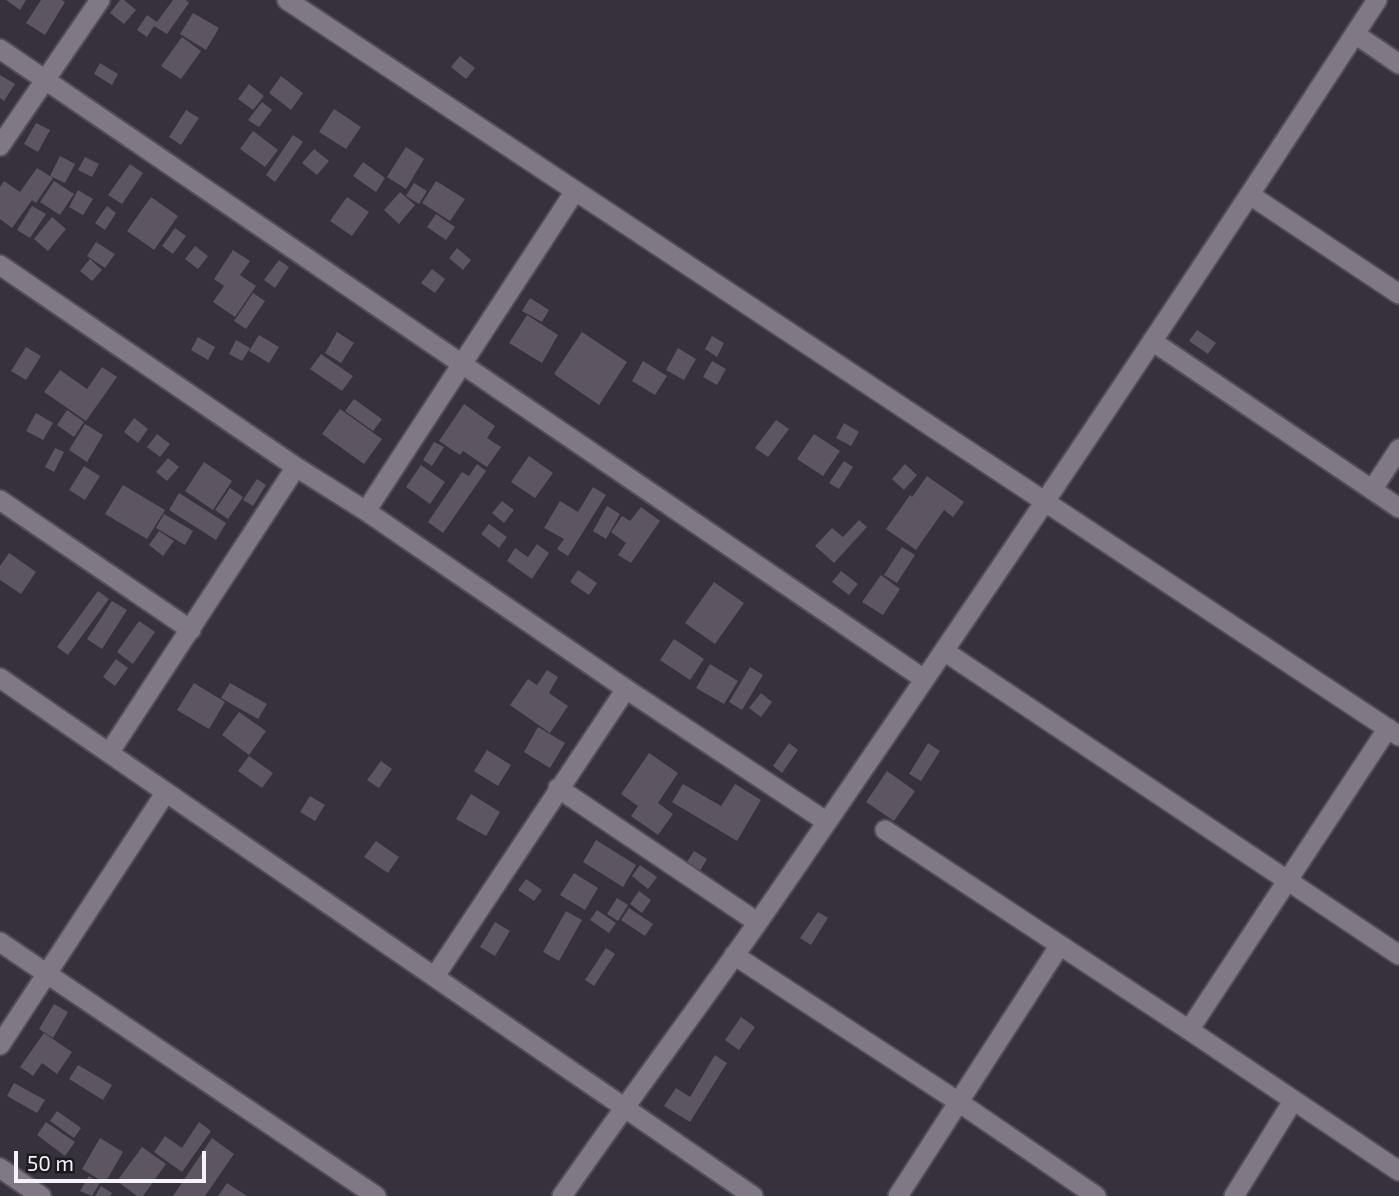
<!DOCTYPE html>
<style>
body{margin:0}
#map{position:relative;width:1399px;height:1196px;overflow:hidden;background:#37313b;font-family:"Exo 2",sans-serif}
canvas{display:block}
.scale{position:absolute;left:14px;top:1151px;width:192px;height:32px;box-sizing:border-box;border:4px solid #f6f2f9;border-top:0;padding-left:9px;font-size:21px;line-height:24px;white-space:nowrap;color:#f6f2f9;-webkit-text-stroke:5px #1d1a1f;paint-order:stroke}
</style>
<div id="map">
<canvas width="1399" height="1196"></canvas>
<div class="scale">50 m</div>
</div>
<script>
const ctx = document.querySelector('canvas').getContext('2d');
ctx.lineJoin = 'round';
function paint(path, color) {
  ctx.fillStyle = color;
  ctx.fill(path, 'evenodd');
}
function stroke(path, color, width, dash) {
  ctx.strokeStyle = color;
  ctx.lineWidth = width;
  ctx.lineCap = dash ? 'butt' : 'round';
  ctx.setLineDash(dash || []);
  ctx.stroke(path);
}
paint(new Path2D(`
 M6,0h20l-6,10z
 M41,0h21l3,2 -20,33 -19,-12z
 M120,0h4l12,10 -12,14 -14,-11z
 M173,0h13l3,3 -22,31 -13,-8 -7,11 -10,-7 10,-15 10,7z
 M193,13l26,15 -13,22 -26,-16z
 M182,37l19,14 -20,28 -20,-13z
 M460,56l15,12 -9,11 -15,-12z
 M100,63l18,11 -6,11 -18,-11z
 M0,75l15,9 -11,17 -4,-3z
 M281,76l22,17 -12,17 -22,-17z
 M249,84l15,12 -11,14 -15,-11z
 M262,102l10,8 -13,17 -11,-7z
 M334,109l27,18 -15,22 -27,-17z
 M186,110l13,8 -18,27 -12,-8z
 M36,123l14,7 -12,22 -14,-8z
 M253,131l25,19 -13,17 -25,-18z
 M293,135l10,7 -28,40 -9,-7z
 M406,147l18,12 -18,30 -19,-12z
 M314,149l15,12 -12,14 -15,-12z
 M60,156l15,8 -10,19 -15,-7z
 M85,157l14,7 -7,13 -14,-7z
 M363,162l22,16 -9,14 -23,-16z
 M130,164l13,9 -21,31 -14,-9z
 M37,168l16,10 -17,25 -4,-3 -20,28 -12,-9v-32l4,-6 16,11z
 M54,181l20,13 -14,21 -20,-13z
 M436,181l29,18 -15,22 -28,-18z
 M414,183l13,8 -8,13 -13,-8z
 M78,190l15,9 -10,16 -14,-8z
 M400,192l15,13 -16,19 -15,-14z
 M151,197l27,19 -24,34 -27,-19z
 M347,197l22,15 -17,24 -22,-15z
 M32,206l14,8 -16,24 -13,-8z
 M107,206l9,7 -11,17 -10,-7z
 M436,214l19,13 -9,13 -19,-13z
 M52,217l14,12 -18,22 -14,-12z
 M175,228l11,8 -13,18 -11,-8z
 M96,242l19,12 -10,14 -18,-12z
 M195,246l13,10 -10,13 -13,-10z
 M457,248l14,12 -8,10 -14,-12z
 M233,250l17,11 -10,14 16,11 -21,31 -22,-15 11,-16 -10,-7z
 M90,259l12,11 -10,11 -12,-10z
 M279,260l10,7 -14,21 -11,-8z
 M432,269l13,10 -10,14 -14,-10z
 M253,293l12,8 -19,28 -12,-8z
 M530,298l19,12 -7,12 -20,-11z
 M527,315l31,20 -16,28 -33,-20z
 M1197,330l19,13 -8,11 -19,-13z
 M337,332l17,11 -13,20 -16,-10z
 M582,332l45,30 -28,43 -45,-31z
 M259,335l20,12 -10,16 -20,-12z
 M712,336l12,7 -7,14 -12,-8z
 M198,337l17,10 -7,13 -17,-10z
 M236,340l14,8 -8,13 -13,-7z
 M26,347l15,9 -15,24 -15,-9z
 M678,348l18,11 -12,21 -18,-10z
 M321,354l32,22 -11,15 -32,-22z
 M643,361l24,15 -12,19 -23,-14z
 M712,361l14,8 -9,16 -14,-8z
 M102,367l15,10 -31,44 -42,-29 16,-22 27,19z
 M354,399l28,20 -9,12 -28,-20z
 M464,404l31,22 -8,12 14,9 -14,20 -24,-16 -3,4 -21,-14z
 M340,409l42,30 -18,25 -42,-30z
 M67,410l17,12 -10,15 -17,-12z
 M36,413l17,10 -10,17 -17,-9z
 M134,418l14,11 -10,14 -14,-11z
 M776,420l13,9 -21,28 -13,-9z
 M844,423l15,9 -8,14 -15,-8z
 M85,424l18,11 -16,27 -18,-12z
 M157,434l13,10 -10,13 -13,-10z
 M814,434l26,17 -17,25 -26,-17z
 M434,442l10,5 -12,19 -9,-6z
 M55,448l9,4 -10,20 -9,-5z
 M529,456l24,17 -18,25 -24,-16z
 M168,458l11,9 -12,14 -11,-9z
 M844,461l9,6 -14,22 -10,-6z
 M204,462l28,19 -19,29 -28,-19z
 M477,464l9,7 -43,62 -15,-11 34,-50 7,4z
 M905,464l12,11 -13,15 -12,-11z
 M421,465l24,17 -15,22 -24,-17z
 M84,466l16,10 -15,24 -16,-10z
 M927,476l37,26 -11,15 -9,-7 -28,40 -30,-21 24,-34 2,2z
 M257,479l9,6 -13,21 -10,-6z
 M123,485l42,25 -18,29 -42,-25z
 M593,487l13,8 -38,61 -11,-7 7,-10 -20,-11 16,-27 18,11z
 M230,488l13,9 -15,22 -13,-9z
 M179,493l47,30 -10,17 -47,-30z
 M502,501l12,9 -10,13 -12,-10z
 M607,506l13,8 -14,25 -13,-8z
 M641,507l19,14 -29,42 -13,-8 8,-12 -15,-11 11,-16 8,5z
 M164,514l29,17 -8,14 -29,-17z
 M859,520l8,7 -33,36 -19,-17 17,-18 11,9z
 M489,524l18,13 -8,11 -18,-14z
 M159,531l15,10 -11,15 -14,-11z
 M537,544l12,9 -17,26 -25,-18 8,-13 13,9z
 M902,547l13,8 -18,28 -13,-8z
 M9,553l27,19 -15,22 -21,-14v-14z
 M578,570l19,13 -8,12 -19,-13z
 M841,571l17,13 -9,11 -17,-13z
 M881,575l19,14 -17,26 -21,-13z
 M714,582l30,21 -29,41 -30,-21z
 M98,591l11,8 -41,56 -11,-8z
 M112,601l15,9 -25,39 -15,-10z
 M139,621l16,11 -22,32 -16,-12z
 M674,639l30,20 -14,21 -30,-20z
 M116,659l12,9 -13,18 -12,-9z
 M710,664l28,17 -14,23 -28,-16z
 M750,667l13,8 -21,35 -13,-8z
 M547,670l11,7 -9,16 19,13 -18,27 -40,-28 18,-26 9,6z
 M194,683l31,19 -16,27 -32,-19z
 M230,683l37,21 -9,15 -37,-21z
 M761,693l11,9 -11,15 -12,-9z
 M239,712l27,19 -17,24 -27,-20z
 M538,727l27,16 -15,25 -26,-16z
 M789,743l9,7 -16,23 -9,-7z
 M928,743l12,8 -19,30 -12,-7z
 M487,750l24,15 -13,21 -24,-15z
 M649,753l29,20 -20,30 15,11 -15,21 -27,-19 7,-10 -17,-12z
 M249,756l24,17 -11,15 -24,-17z
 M381,761l11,8 -13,19 -12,-8z
 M887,771l28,20 -21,30 -28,-19z
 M683,784l38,22 14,-22 26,16 -24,41 -65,-39z
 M471,794l29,18 -14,24 -30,-17z
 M310,796l15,9 -10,16 -15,-9z
 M596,840l40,25 -13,22 -40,-25z
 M376,841l23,16 -11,16 -24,-16z
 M694,851l13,8 -15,25 -13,-9z
 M640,865l17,12 -9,12 -16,-13z
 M574,873l24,15 -13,22 -25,-15z
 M526,879l16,11 -8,11 -16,-11z
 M639,891l12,9 -9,13 -12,-9z
 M617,898l11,7 -10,16 -11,-7z
 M629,908l24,16 -8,12 -24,-16z
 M597,910l19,13 -7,10 -19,-13z
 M566,911l16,9 -23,41 -16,-9z
 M818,912l10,6 -17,27 -11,-7z
 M495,922l15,9 -15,25 -15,-9z
 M606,948l9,6 -21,32 -9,-6z
 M54,1004l14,8 -15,26 -14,-9z
 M741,1017l14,10 -16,23 -14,-10z
 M44,1033l28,19 -15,22 -15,-11 -9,13 -13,-9z
 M715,1055l12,8 -37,59 -26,-16 12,-18 14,9z
 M78,1065l34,20 -9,15 -34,-21z
 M14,1083l31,17 -8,13 -30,-17z
 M57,1111l24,17 -7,10 -24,-17z
 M46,1122l29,20 -10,14 -28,-21z
 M199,1122l12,9 -29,41 -28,-20 11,-16 17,12z
 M100,1138l23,14 -18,31 -23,-14z
 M212,1138l22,16 -29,42h-32z
 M142,1147l24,17 -23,32h-6l-20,-15z
 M89,1176l11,7 -8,13 -12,-5z
 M227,1183l20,13h-29z
 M101,1186l11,7 -2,3h-15z`), '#5d5661');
const minor = new Path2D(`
 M287,0l1112,736
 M1355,34l44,30
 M0,49l924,630
 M0,146l100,-146
 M1250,195l149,99
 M0,265l296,202 70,44 260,178 201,133
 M1152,341l247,167
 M1372,490l27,-41
 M0,500l191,130
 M366,511l209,-320
 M944,651l455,304
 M0,678l753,518
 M109,753l187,-286
 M558,788l199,134
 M885,830l304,200 210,141
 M0,942l376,254
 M734,955l226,148 136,93
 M435,976l191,-287
 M1189,1030l199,-302
 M0,1045l166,-253
 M0,1168l41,28
 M562,1196c65,-94 134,-185 199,-278 209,-303 415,-609 616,-918
 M898,1196l162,-251
 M1234,1196l59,-95`);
stroke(minor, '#534d56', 23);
stroke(minor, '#807985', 19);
</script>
